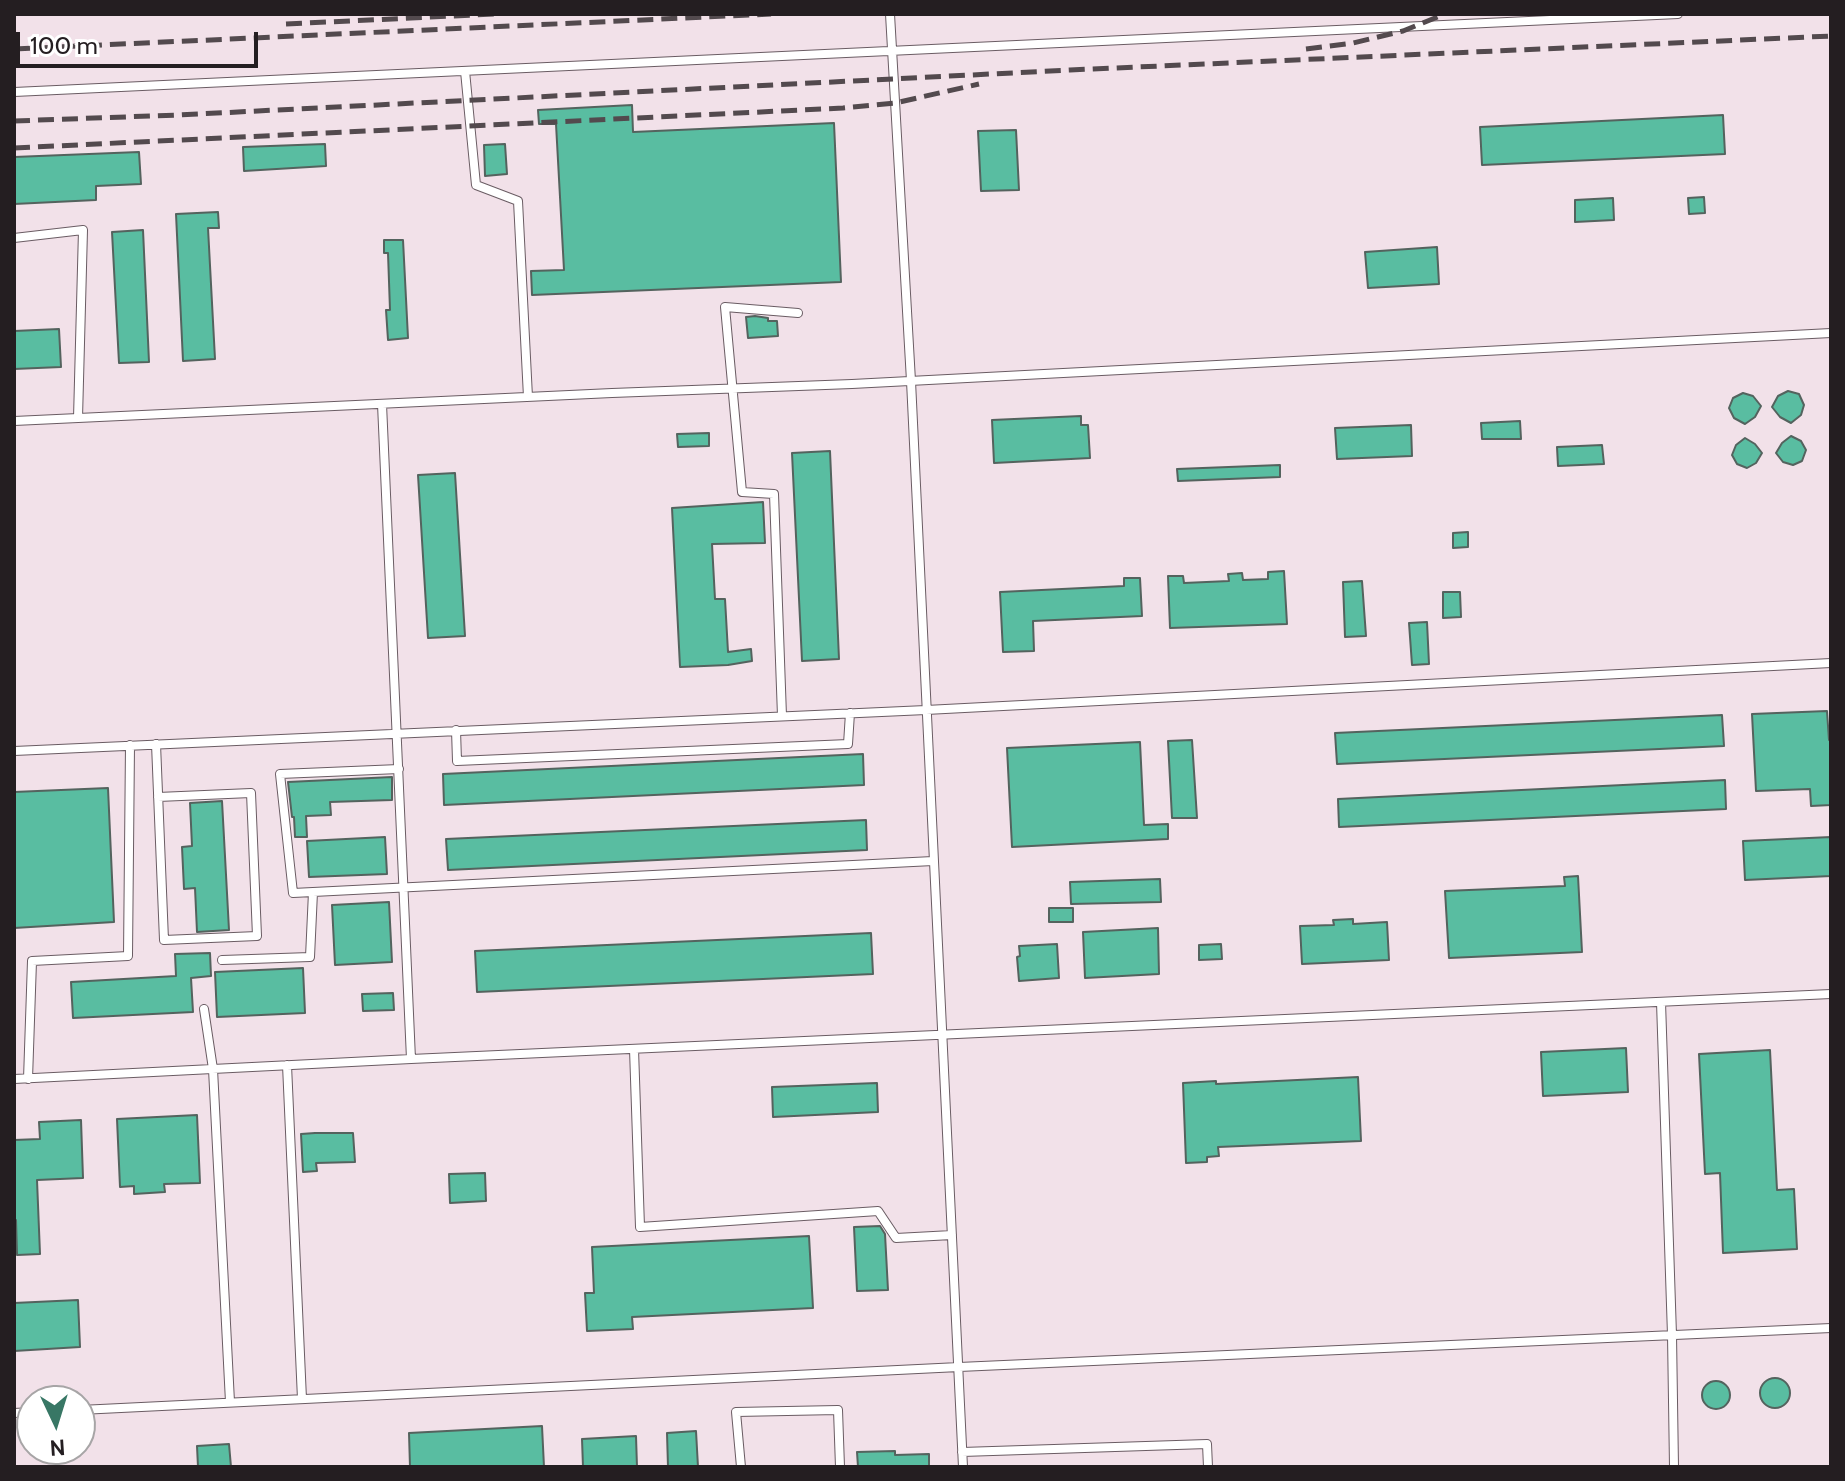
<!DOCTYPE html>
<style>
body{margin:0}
#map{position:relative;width:1845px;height:1481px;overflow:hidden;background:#f2e1e9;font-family:Cabin,sans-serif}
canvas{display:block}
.frame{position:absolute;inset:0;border:16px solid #241e21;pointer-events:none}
.north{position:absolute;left:16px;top:1385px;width:80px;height:80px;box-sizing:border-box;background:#fff;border:2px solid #a7a5a6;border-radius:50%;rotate:176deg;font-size:22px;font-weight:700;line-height:32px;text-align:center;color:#241e21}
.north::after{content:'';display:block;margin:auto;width:28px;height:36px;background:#387765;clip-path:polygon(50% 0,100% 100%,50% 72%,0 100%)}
.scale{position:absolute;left:16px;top:32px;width:242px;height:36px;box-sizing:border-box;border:4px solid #241e21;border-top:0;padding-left:10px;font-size:24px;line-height:28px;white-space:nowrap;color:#241e21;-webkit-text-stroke:6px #fff;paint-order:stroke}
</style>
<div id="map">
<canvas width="1845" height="1481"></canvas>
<div class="frame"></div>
<div class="north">N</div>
<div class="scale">100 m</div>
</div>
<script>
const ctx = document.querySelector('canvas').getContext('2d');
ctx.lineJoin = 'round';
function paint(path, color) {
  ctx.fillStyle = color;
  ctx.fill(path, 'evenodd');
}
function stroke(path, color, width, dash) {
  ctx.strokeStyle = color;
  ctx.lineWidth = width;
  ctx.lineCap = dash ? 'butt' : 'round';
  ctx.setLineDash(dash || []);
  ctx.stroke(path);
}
const building = new Path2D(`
 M632,105l1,27 201,-9 7,159 -309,13 -1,-24 33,-1 -8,-146h-17l-1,-14z
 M1723,115l2,39 -243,11 -2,-38z
 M1016,130l3,60 -38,1 -3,-60z
 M325,144l1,22 -82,5 -1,-24z
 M505,144l2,30 -22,2 -1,-31z
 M139,152l2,32 -45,2v14l-82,4v-47z
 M1704,197l1,16 -16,1 -1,-16z
 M1613,198l1,22 -39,2v-22z
 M218,212l1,16h-11l7,131 -32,2 -7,-147z
 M143,230l6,132 -30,1 -7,-131z
 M384,240h19l5,98 -20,2 -2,-30h4l-2,-57h-4z
 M1437,247l2,37 -71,4 -3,-36z
 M755,316l13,2v3h9l1,15 -30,2 -2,-21z
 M59,329l2,38 -47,2v-38z
 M1788,391l11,3 5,11 -3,10 -10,8 -11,-6 -8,-10 6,-11z
 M1743,393l10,3 8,10 -6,11 -10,7 -11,-6 -5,-10 4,-10z
 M1081,416v9h7l2,33 -96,5 -2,-43z
 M1520,421l1,18h-39l-1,-16z
 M1411,425l1,31 -75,3 -2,-31z
 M709,433v13l-31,1 -1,-13z
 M1791,436l10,5 5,9 -4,11 -9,4 -10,-3 -7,-9 6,-10z
 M1745,438l10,6 7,9 -6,10 -9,5 -10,-4 -5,-9 4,-10z
 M1602,445l2,19 -46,2 -1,-19z
 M830,451l9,208 -37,2 -10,-208z
 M1280,465v12l-102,4 -1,-12z
 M455,473l10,163 -37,2 -10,-163z
 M763,502l2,41 -53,1 3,55h10l3,53 23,-3 1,12 -24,4 -48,2 -8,-159z
 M1468,532v15l-15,1v-15z
 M1284,571l3,53 -117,4 -2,-52h15l1,7 45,-2 -1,-7 14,-1 1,7 25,-1v-7z
 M1124,578h16l2,38 -109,5 1,30 -31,1 -3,-60 124,-6z
 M1362,581l4,55 -21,1 -2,-55z
 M1443,592h17l1,25 -18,1z
 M1427,622l2,42 -17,1 -3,-42z
 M1827,711l2,29h2v65l-20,1 -1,-17 -54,2 -4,-77z
 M1722,715l2,31 -387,18 -2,-31z
 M1192,740l5,78h-25l-4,-77z
 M1140,742l4,83 24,-1v15l-156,8 -5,-99z
 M863,754l1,31 -420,20 -1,-31z
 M392,777v23l-62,2 1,13 -25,1 1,21h-12l-1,-20h-2l-4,-35z
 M1725,780l1,29 -387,18 -1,-28z
 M108,788l6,134 -100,6v-136z
 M222,801l7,129 -32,2 -2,-44 -11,1 -2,-42 10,-1 -2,-43z
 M866,820l1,30 -419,20 -2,-31z
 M385,837l2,37 -78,3 -2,-36z
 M1831,837v39l-86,4 -2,-39z
 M1578,876l4,76 -133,6 -4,-67 120,-5 -1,-9z
 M1160,879l1,23 -90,2 -1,-22z
 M389,902l3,60 -57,3 -3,-60z
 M1049,908h24v14h-24z
 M1353,919v5l34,-2 2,38 -87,4 -2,-38 34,-1 -1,-5z
 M1158,928l1,46 -74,4 -2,-46z
 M871,933l2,41 -396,18 -2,-41z
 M1057,944l2,34 -40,3 -2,-24 3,-1 -1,-10z
 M1221,944l1,15 -23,1v-15z
 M210,953l1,23 -20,2 2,34 -120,6 -2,-36 105,-6 -1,-22z
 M303,968l2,45 -88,4 -2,-45z
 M393,993l1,17 -31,1 -1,-17z
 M1626,1048l2,44 -85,4 -2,-44z
 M1770,1050l7,140 17,-1 3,60 -74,4 -3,-80 -15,1 -6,-120z
 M1358,1077l3,64 -143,6 1,9 -12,1v5l-21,1 -3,-80 33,-2v3z
 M877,1083l1,29 -105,5 -1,-30z
 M197,1115l3,68 -36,1 1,8 -31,2v-8l-14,1 -3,-68z
 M81,1120l2,58 -46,2 3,74 -23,1 -1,-35h-2v-80l26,-1 -1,-17z
 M315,1133h38l2,29 -39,1 1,8 -14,1 -2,-38z
 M485,1173l1,28 -36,2 -1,-29z
 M880,1226l5,8 3,56 -31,1 -3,-64z
 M809,1236l4,72 -181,9 1,12 -46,2 -2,-38h9l-2,-46z
 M78,1300l2,47 -66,4v-48z
 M1760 1393a15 15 0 1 1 30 0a15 15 0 1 1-30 0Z
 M1702 1395a14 14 0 1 1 28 0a14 14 0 1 1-28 0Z
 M542,1426l2,41h-134l-1,-34z
 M696,1431l2,36h-30l-1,-34z
 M636,1436l1,31h-54l-1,-28z
 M229,1444l2,23h-33l-1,-21z
 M895,1451v4l34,-1v13h-71l-1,-15z`);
paint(building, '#59bda1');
stroke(building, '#54635e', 2);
const lane = new Path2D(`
 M890,14l21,367 52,1086
 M465,71l11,114 42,16 10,196
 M14,92l1664,-78
 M14,238l69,-8 -5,188
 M382,404l29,655
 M14,421l598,-28 240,-9 979,-51
 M782,716l-8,-222 -32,-2 -17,-185 73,6
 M456,730l1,31 391,-17 2,-31
 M156,744l8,196 93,-4 -6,-143 -93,4
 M14,751l912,-41 905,-47
 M399,769l-119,5 13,119 640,-32
 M222,960l88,-3 3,-65
 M1661,1002l11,333 2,132
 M204,1009l9,60 17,333
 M634,1049l6,178 238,-16 18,27 56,-3
 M287,1065l15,334
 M14,1079l397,-20 1420,-65
 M28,1079l4,-118 96,-5 2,-211
 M80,1410l879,-43 872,-39
 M14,1413l18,-1
 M962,1452l245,-8 1,23
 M741,1467l-5,-55 102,-2 2,57`);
stroke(lane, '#6a5c63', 10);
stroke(lane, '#fff', 8);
stroke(new Path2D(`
 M286,24l209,-10
 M14,49l757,-35
 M1306,49l47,-6 50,-12 42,-17
 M14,121l164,-6 892,-45 761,-34
 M14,148l829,-40 52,-5 84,-19`), '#534a4e', 5, [16, 8]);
</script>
